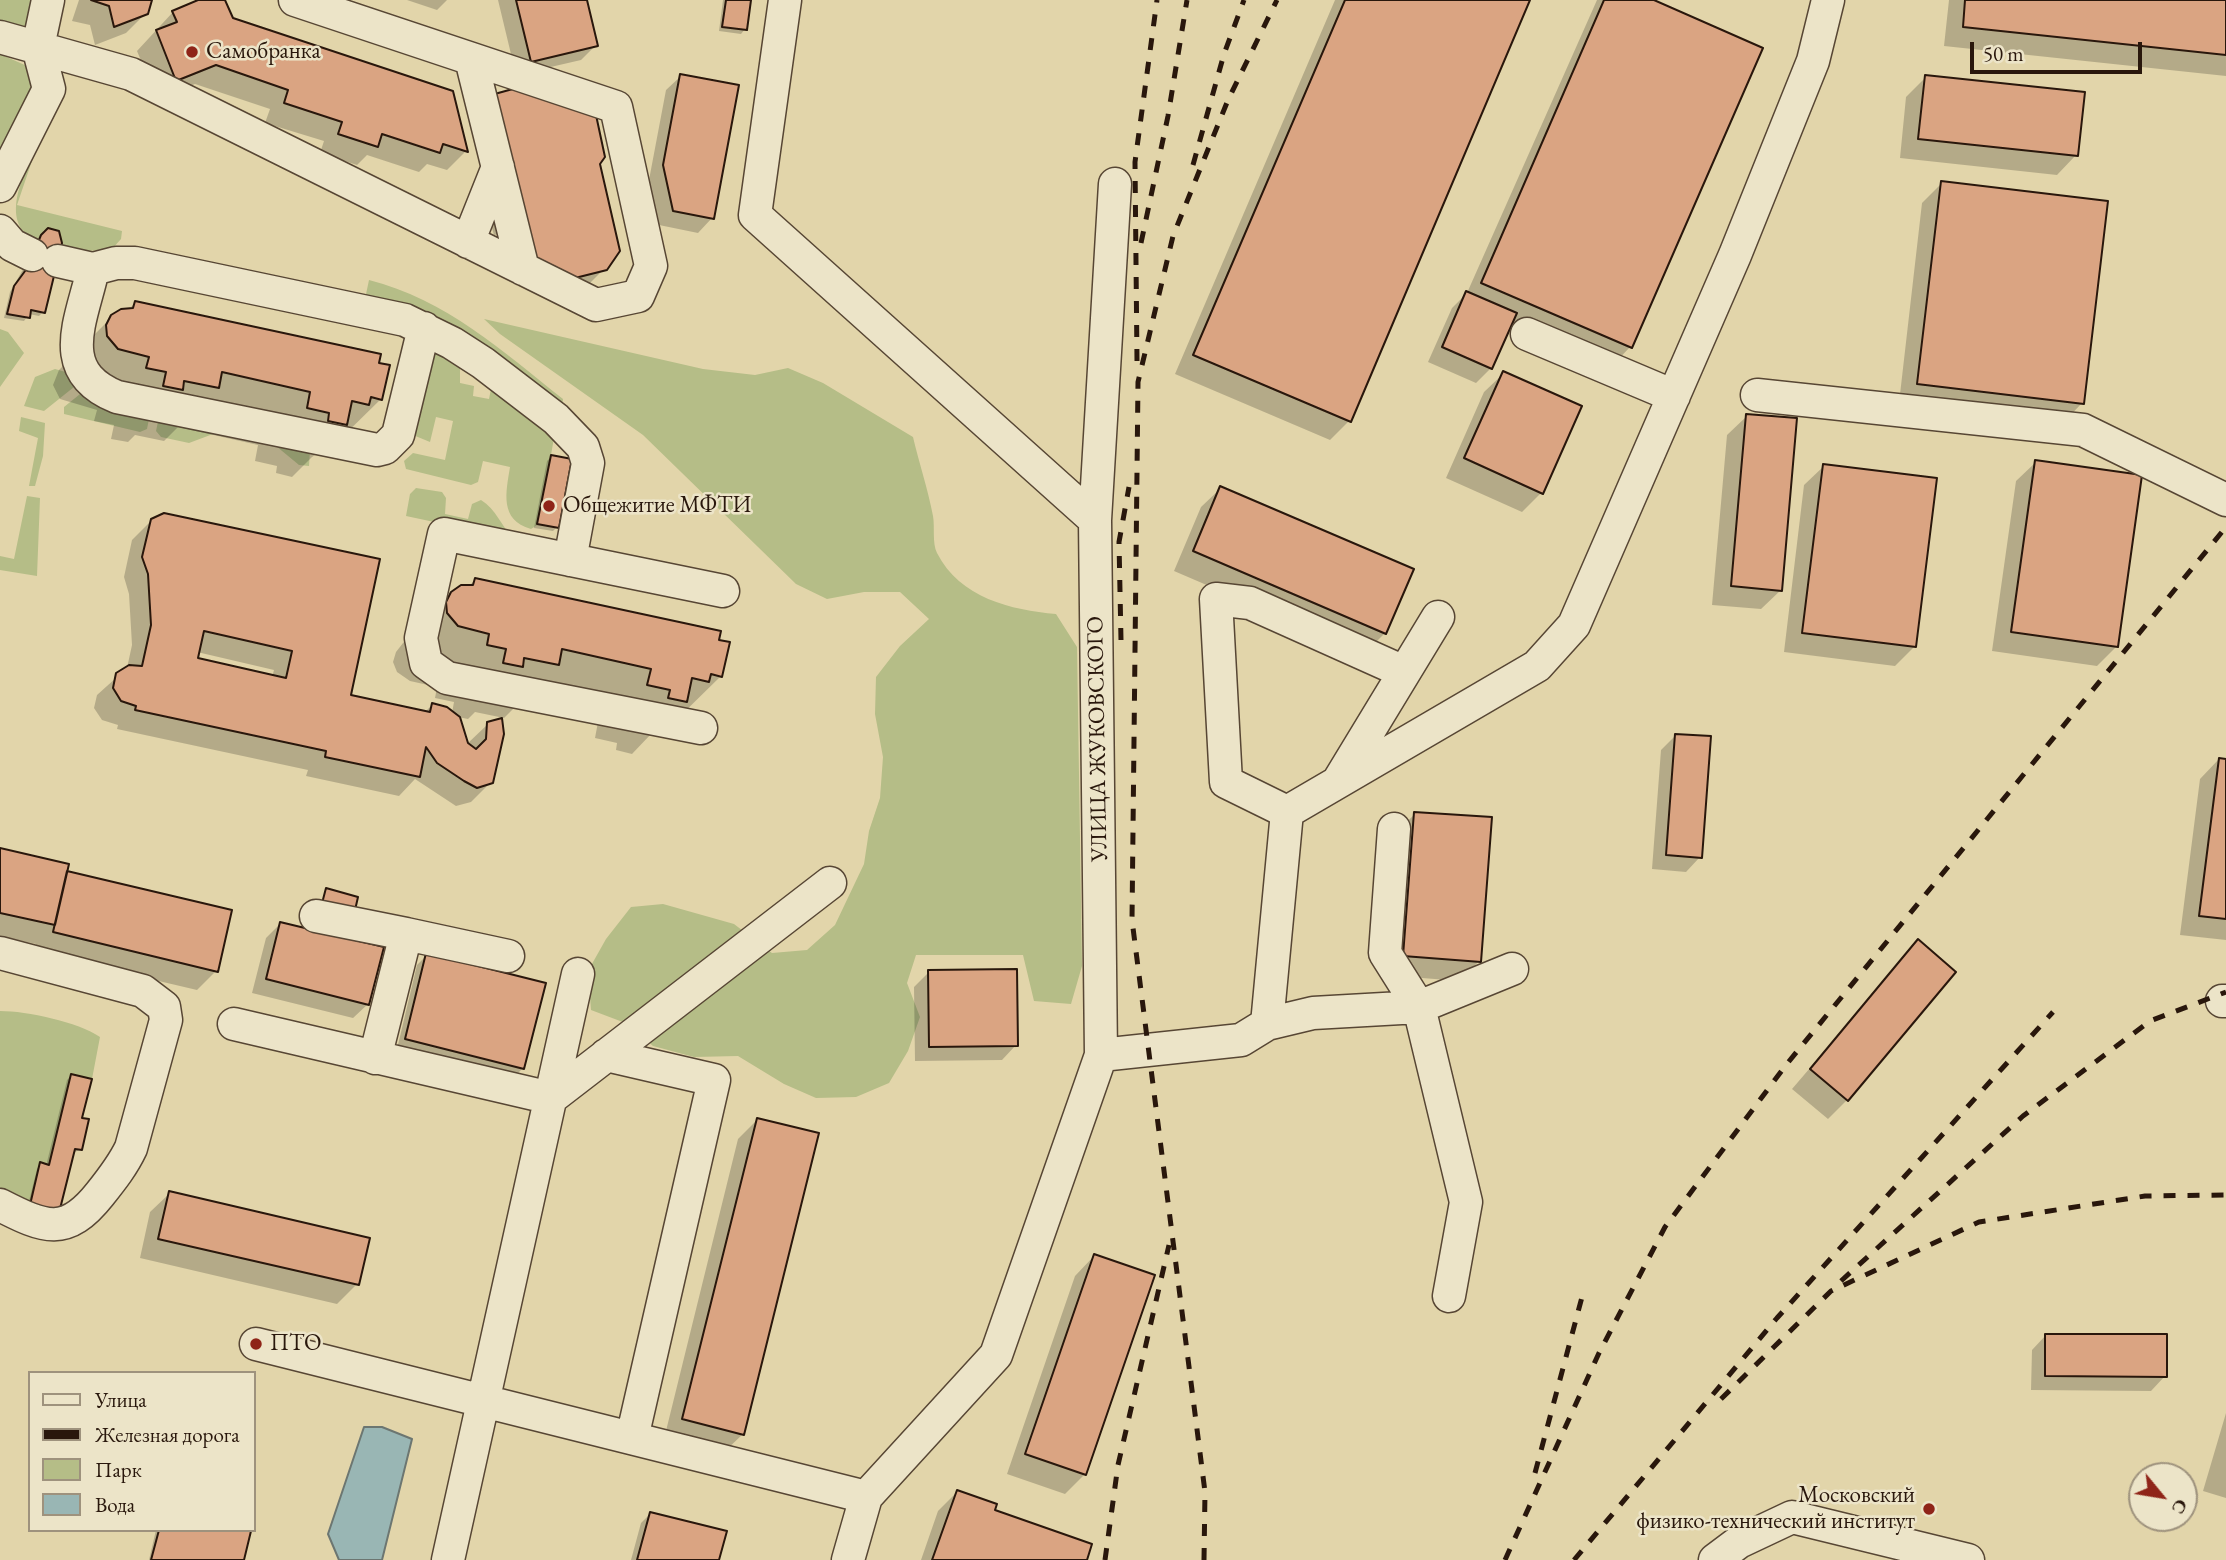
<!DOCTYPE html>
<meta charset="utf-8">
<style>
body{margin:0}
#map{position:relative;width:2226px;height:1560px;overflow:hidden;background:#e2d5aa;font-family:"EB Garamond",serif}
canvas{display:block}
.legend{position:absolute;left:28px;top:1371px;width:228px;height:161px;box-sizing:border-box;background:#ece4c8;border:2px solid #9e927d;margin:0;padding:9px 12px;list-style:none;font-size:21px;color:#29170c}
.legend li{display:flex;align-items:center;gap:14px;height:35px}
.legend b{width:35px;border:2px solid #9e927d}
.north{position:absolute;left:2128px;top:1462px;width:70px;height:70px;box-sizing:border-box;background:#ece4c8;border:2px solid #9e927d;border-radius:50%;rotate:120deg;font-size:19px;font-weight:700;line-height:28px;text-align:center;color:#29170c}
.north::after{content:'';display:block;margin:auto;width:24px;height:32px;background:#8f2418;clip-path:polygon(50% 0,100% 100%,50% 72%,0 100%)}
.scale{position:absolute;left:1970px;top:42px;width:172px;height:32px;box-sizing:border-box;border:4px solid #29170c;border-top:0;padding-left:9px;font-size:21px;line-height:24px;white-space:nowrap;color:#29170c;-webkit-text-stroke:5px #ece4c8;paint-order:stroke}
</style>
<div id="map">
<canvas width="2226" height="1560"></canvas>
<ul class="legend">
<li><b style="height:9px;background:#ece4c8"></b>Улица</li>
<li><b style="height:9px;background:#29170c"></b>Железная дорога</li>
<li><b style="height:19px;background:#b5bd87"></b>Парк</li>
<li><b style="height:19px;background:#99b6b4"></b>Вода</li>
</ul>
<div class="north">С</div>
<div class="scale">50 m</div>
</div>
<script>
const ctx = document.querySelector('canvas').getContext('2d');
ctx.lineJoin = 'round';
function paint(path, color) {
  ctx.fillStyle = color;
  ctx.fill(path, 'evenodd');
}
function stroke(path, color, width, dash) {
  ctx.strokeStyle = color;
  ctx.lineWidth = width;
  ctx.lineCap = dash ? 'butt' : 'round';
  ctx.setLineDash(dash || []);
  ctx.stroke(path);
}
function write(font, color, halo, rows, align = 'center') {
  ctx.font = font + ' "EB Garamond",serif';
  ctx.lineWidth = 5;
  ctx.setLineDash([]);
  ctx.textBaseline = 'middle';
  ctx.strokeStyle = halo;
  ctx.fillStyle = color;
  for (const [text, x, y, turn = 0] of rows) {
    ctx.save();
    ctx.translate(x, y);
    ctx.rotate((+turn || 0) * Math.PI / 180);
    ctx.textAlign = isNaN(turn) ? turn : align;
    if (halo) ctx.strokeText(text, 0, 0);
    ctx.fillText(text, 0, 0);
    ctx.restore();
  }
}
paint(new Path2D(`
 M0,0h36l-10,29 -26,-6z
 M0,54l27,12 7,22 -34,70z
 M36,149l-19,56 105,26 -1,8 -9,10 -25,2 -26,-5v-10l-8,-7 -9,1 -7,11c-37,-15 -17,-62 -1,-92z
 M369,280c76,19 135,72 194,119l-1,8 -197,-108z
 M484,319l219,50 52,6 33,-7 35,15 90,54c6,26 15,52 20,79 2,11 -1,27 4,37 23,45 74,57 119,61l21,33 5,319 -11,38 -37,-3 -11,-46h-107l-9,28 13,34 -12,34 -19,32 -33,14 -40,1 -32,-14 -46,-28 -44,1 -41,-11 -25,-22 -37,-14 -3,-39 18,-32 25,-32 32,-3 71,20 38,29 35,-3 28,-25 29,-61 5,-33 11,-33 3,-41 -8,-43 1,-37 24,-31 29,-27 -29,-27h-36l-37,7 -31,-15 -153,-149 -143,-101z
 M0,329l8,3 16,21 -24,34z
 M437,353h6l17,12v18l14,3 -1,10 16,3 2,-10 64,43 -16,92 -8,5c-32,-9 -25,-37 -21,-62l-27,-6 -5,21 -7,3 -65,-16 -2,-8 9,-8 32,7 8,-39 -17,-4 -6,25 -17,-7 19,-80z
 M55,369l18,5 6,9 -35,28 -20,-5 11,-29z
 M85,390l65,24 -3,15 -7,3 -76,-18v-7z
 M21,417l24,6 -2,33 -8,30h-6l9,-48 -19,-7z
 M159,417l151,34 -1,15 -10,-1 -23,-19 -56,-11 -7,-1 -24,9 -28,-6 -5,-6z
 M416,488l26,4 4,6 -1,16 23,5 4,-15 9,-4c15,9 20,26 33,39l-108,-23 4,-22z
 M27,496l13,2 -3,78 -37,-6v-14l14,3z
 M0,1011c27,0 78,11 100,26l-8,42 -21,-4 -22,90 -8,-2 -11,42 -30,-10z`), '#b5bd87');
const water = new Path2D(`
 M364,1427h18l30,12 -30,121h-43l-11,-26z`);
paint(water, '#99b6b4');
stroke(water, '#6c7671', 2);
paint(new Path2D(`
 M79,0h72l-5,13 -20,20 -31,12 -5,-20 -18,-4z
 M202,0h21l8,20 235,131 -19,19 -20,-6 -8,8 -52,-17 -10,10 -37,-12 4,-12 -59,-18 5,-14 -75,-25 -38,15 -20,-48 36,-39z
 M407,0h40l-10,10z
 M498,0h87l11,45 -15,15 -65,15z
 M723,0h26l-4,29 -4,5 -22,-3z
 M1335,0h194l-180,421 -19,19 -155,-66z
 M1597,0h52l112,49 -131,298 -19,20 -100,-44 -20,45 -15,15 -48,-21 24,-54 15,-15z
 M1949,0h277v76l-282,-30z
 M681,76l31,142 -14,15 -39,-8 -10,-45 17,-90z
 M1926,77l150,78 -19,20 -157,-17 6,-61z
 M598,164l7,104 -20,20 -81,-55 -10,2 -11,-38z
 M1942,183l140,220 -19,20 -164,-20 23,-200z
 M45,231l12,2 -14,79 -4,4 -10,-2 -5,7 -20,-3 6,-26z
 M135,303l242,61 4,35 -54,53 -6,-1 -9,6 -20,20 -16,-4 1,-7 -22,-5 3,-16 -80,-18 -14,14 -29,-6 -7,7 -17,-3 3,-14 -20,-4 3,-11 -37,-11 -7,-14 6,-15 54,-54 15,-6z
 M1504,373l37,120 -19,19 -76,-34 38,-86z
 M1747,416l34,174 -20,19 -49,-4 15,-170z
 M551,457l6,70 -4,4 -19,-3 13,-67z
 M2036,462l81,184 -20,20 -105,-15 24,-170z
 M1824,466l91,180 -20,20 -111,-14 20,-167z
 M1221,488l164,145 -20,20 -191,-82 27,-64z
 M152,520l197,176 75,17 8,-8 20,8 2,-11 -19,-4 2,-11 -27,-6 -13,-9 -4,-10 3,-10 7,-9 54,-54 10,-1 8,-8 242,61 4,35 -54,53 -15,4 -20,21 -16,-4 1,-7 -22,-5 3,-16 -80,-18 -14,14 -29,-6 -7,7 -10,-2 9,27 21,-20 3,58 -20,20 -15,4 -41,-27 -16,17 -93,-20 2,-6 -191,-41 1,-4 -16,-5 -8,-12 3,-13 30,-27 5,-23 -3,-51 -5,-17 8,-37zM197,652l77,18 -2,7 -76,-17z
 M1676,735l24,122 -14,15 -34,-3 9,-119z
 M2219,759l7,1v180l-46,-5 20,-156z
 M1415,814l64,147 -19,20 -76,-6 11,-142z
 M0,850l65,22 151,99 -19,19 -162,-38 1,-8 -36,-8z
 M280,924l88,80 -15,14 -101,-25 14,-55z
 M1918,942l-71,158 -19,19 -36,-30z
 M427,955l96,113 -10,10 -116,-29 20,-84z
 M929,972l87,73 -14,15 -87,1 -1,-74z
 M71,1076l9,43v31l-8,3 -45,56 10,-40 4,-5 5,2 21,-86z
 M757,1120l-14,314 -20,19 -59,-14 74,-300z
 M170,1193l187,91 -20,20 -197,-46 10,-46z
 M1094,1256l-9,218 -20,20 -58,-20 68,-198z
 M2046,1335l119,41 -14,15 -120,-1 1,-40z
 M2226,1413v85l-23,-7z
 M957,1492l36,19 92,49h-164l17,-49z
 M650,1514l67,46h-86l10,-37z
 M156,1530h84l2,30h-93z`), '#0003');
const building = new Path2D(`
 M91,0h61l-4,14 -34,13 -5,-21z
 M198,0h27l8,18 220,73 15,61 -25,-8 -3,9 -58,-19 -4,13 -40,-13 4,-12 -58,-19 4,-13 -72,-25 -40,16 -20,-51 21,-8 -5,-11z
 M516,0h71l11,46 -67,16z
 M726,0h25l-4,30 -25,-3z
 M1345,0h185l-179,422 -158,-67z
 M1604,0h50l109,48 -131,300 -151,-65z
 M1965,0h261v55l-263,-28z
 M680,74l59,11 -25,134 -41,-8 -10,-46z
 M1925,75l160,17 -7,64 -160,-17z
 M520,87l76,28 9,42 -5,7 20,87 -13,19 -36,9 -38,-22 -42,-162z
 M1941,181l167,20 -24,203 -167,-20z
 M48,228l11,3 3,12 -17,70 -14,-3 -1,8 -23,-4 7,-28 14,-19 13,-32z
 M1466,291l51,22 -25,56 -50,-22z
 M135,301l246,53 -2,9 11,2 -8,35 -11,-3 -2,8 -17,-4 -5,24 -19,-4 1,-8 -22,-5 3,-16 -88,-20 -3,16 -35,-7 -1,9 -20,-4 3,-14 -20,-4 3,-11 -31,-8 -11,-13 -1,-11 5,-10 10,-6 12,-1z
 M1503,371l79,35 -39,88 -79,-36z
 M1746,414l51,4 -15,173 -51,-5z
 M551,455l21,4 -13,69 -22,-4z
 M2035,460l107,15 -24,172 -107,-15z
 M1823,464l114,14 -21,169 -114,-14z
 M1220,486l194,83 -28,65 -193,-83z
 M164,513l216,46 -29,136 79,17 2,-9 15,4 13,10 8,26 8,6 10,-10 1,-17 15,-4 2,16 -11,49 -16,5 -13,-7 -27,-18 -11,-16 -6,30 -95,-20 1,-6 -191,-41 1,-4 -15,-5 -8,-13 3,-15 13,-8 13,1 9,-41 -3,-51 -6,-17 9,-38zM204,631l88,20 -6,27 -88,-20z
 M475,578l246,53 -2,9 11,2 -8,35 -11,-3 -2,8 -17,-4 -5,24 -19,-4 2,-8 -23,-5 4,-16 -89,-20 -3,16 -35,-7 -1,9 -20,-4 3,-14 -19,-4 2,-11 -31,-8 -11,-13 -1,-11 5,-10 10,-7h12z
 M1675,734l36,2 -9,122 -36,-3z
 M2219,758l7,1v160l-27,-3z
 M1414,812l78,5 -11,145 -78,-6z
 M0,848l69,16 -14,61 -55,-12z
 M67,871l165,39 -14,62 -165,-40z
 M326,888l32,9 -5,22 -33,-8z
 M280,922l104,25 -15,58 -103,-26z
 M1918,939l38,33 -108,129 -38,-32z
 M426,953l120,30 -22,86 -119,-30z
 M1017,969l1,77 -89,1 -1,-77z
 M71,1074l21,5 -10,39 7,1 -7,31 -7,-1 -16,64 -29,-8 10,-43 9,3z
 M757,1118l62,15 -75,302 -62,-16z
 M169,1191l201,47 -11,47 -201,-46z
 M1094,1254l61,21 -69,200 -61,-21z
 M2045,1334h122v43l-122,-1z
 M957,1490l40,14 -2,6 97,34 -5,16h-155z
 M650,1512l77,19 -8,29h-82z
 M159,1530h88l4,1 -7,29h-93z`);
paint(building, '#daa482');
stroke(building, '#29170c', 2);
const minor = new Path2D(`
 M785,0l-30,215 340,305 6,535 -105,300 -130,142 -18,63
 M0,37l131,37 465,231 42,-9 13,-30 -35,-159 -321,-107
 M471,59l52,210
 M0,186l49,-97 -11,-42 10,-47
 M0,231l12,14 20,10
 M468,242l30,-75
 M58,261l35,8 23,-6h19l270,57 47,23 31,20 73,56 27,28 5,16 -18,97
 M93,269c-11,51 -40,102 24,128l260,53 8,-2 13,-13 26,-107
 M1527,334l147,62
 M1757,395l326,35 143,70
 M1095,520l20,-336
 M701,728l-254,-50 -21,-15 -5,-25 23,-104 279,57
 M1339,780l99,-163
 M1287,812l-61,-30 -10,-183 34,4 154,69
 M316,916l90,18
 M0,953l143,38 21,16 2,13 -35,128c-8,17 -19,31 -31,46 -34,43 -55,34 -100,11
 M2222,1001h4
 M234,1024l317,74 279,-215
 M1267,1024l20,-212 250,-146 37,-41 161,-370 78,-194 15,-61
 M606,1055l108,25 -82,358
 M1101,1055l140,-15 26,-16 46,-11 106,-6 -34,-54 9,-124
 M375,1058l31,-124 102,22
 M1449,1296l17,-94 -47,-195 93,-38
 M256,1344l610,153
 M448,1560l130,-586
 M1715,1560l24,-18 53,-25 176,43`);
stroke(minor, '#574634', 35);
stroke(minor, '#ece4c8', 32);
stroke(new Path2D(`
 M1193,165l31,-111 20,-54
 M1141,243l27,-127 19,-116
 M1137,361l-2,-199 22,-162
 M1121,640l-2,-98 10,-55
 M1841,1281l182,-165 127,-95 76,-29
 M1721,1399l110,-108 148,-69 166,-26 81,-1
 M1535,1473l47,-176
 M1105,1560l13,-95 51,-220
 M1204,1560l1,-68 -73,-572 6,-538 35,-146 55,-136 49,-100
 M1505,1560l94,-207 66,-126 121,-162 440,-538
 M1574,1560l203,-242 276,-306`), '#29170c', 5, [12, 12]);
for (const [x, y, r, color] of [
 [192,52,7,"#8f2418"],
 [549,506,7,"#8f2418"],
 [256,1344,7,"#8f2418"],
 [1929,1509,7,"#8f2418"]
]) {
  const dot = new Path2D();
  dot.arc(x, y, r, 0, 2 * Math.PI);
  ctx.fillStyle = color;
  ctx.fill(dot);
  stroke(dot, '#ece4c8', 2.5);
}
write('23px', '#29170c', '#ece4c8', [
 ["Самобранка",206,52],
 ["Общежитие МФТИ",563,506],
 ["ПТО",270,1344],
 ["Московский",1915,1496,"right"],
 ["физико-технический институт",1915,1522,"right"]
], 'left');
write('23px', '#29170c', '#ece4c8', [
 ["УЛИЦА ЖУКОВСКОГО",1098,739,-91]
]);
</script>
